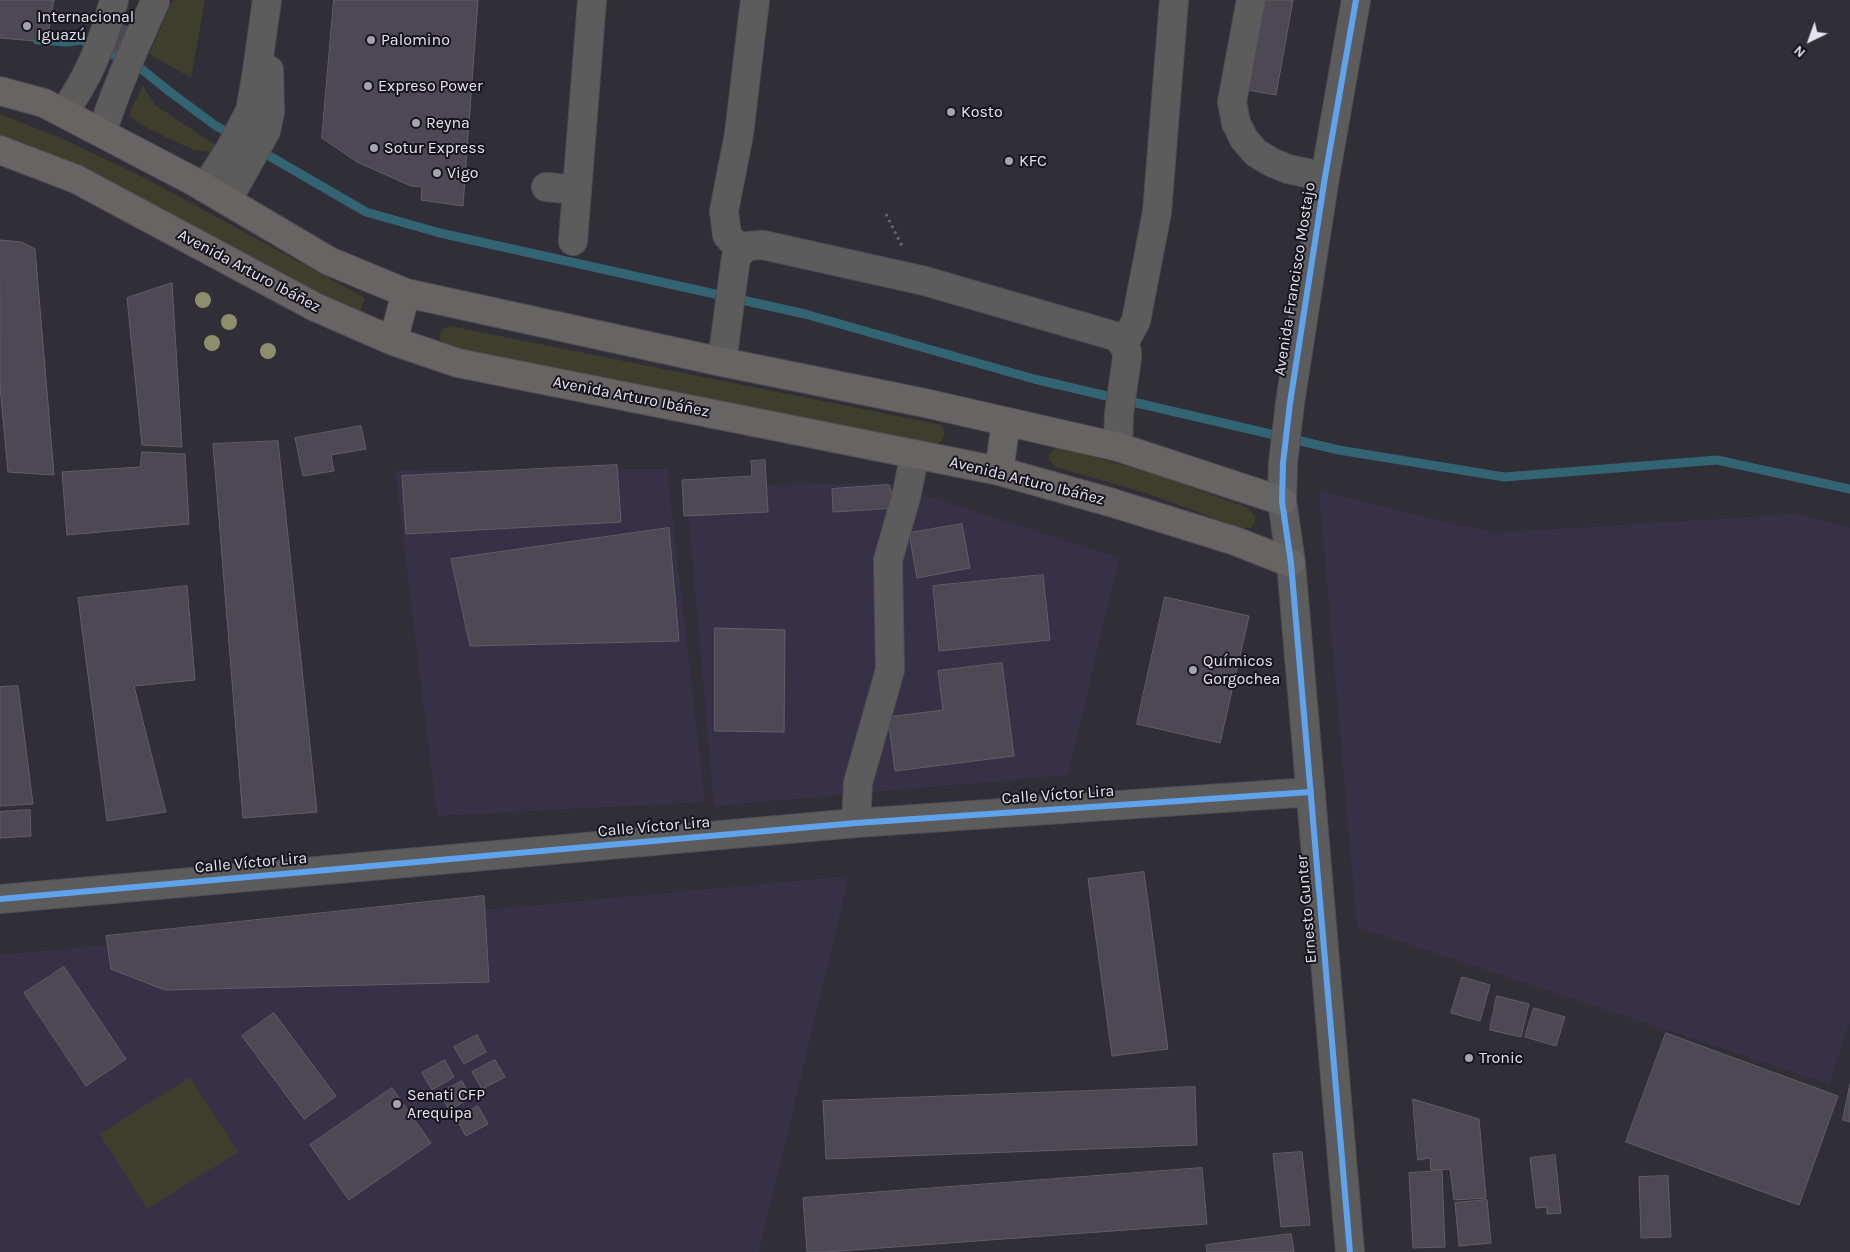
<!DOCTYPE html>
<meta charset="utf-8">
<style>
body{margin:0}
#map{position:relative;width:1850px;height:1252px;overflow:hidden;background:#302e37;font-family:Karla,sans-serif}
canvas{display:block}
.north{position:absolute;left:1785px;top:15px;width:50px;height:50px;-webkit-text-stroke:4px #16141c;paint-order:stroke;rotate:222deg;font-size:14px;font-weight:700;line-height:20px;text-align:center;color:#e6e4f0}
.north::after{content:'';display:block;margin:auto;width:18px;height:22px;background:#e6e4f0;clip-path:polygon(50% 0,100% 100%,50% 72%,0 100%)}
</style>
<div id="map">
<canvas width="1850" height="1252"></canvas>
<div class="north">N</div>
</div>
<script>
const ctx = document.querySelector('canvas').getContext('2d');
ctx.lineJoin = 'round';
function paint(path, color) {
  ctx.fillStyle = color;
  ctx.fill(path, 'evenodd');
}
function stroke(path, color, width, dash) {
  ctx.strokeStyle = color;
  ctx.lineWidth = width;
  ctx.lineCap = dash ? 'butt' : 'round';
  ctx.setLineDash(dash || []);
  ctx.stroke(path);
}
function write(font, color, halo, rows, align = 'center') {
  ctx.font = font + ' Karla,sans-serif';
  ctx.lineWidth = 4;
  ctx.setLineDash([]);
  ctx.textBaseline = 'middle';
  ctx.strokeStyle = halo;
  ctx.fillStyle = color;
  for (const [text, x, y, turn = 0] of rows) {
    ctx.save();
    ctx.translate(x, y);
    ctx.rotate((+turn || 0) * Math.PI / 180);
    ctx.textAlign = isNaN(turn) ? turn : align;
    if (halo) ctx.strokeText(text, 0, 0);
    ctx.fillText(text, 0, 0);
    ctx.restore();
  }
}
paint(new Path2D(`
 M667,469l38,333 -268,14 -42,-345z
 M887,483l232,75 -51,217 -354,31 -28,-320z
 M1319,491l175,42 303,-19 53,14v492l-21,64 -472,-157z
 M849,876l-90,376h-759v-297z`), '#373147');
paint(new Path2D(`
 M173,0h32l-14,78 -42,-24z
 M143,86l12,19 62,41 -7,6 -16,-2 -16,-7 -40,-20 -8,-7v-5z
 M0,114l61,24 86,41 218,119 -7,18 -358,-179z
 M450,326l492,99 3,7 -3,9 -7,3 -488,-98 -6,-4 -2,-7 4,-6z
 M1057,446l103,30 88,32 7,8v7l-4,5h-11l-88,-33 -96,-28 -7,-7v-6z
 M190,1077l48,75 -91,57 -47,-75z`), '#3d3e2b');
stroke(new Path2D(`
 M37,40l30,2 14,-2 58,27 31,25 46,34 17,9
 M259,150l107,62 74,21 365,81 229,65 305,71 165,27 213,-17 133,29`), '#326474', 9);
const building = new Path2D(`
 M0,0h54l-7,42 -47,-4z
 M334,0h144l-15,206 -42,-6 1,-13 -11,-1 -54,-24 -35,-24z
 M1264,0h29l-17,95 -28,-5z
 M122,25l11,4 -11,27 -10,-4z
 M0,240l22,2 13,7 19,226 -46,-3 -8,-86z
 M172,283l10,164 -40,-2 -15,-147z
 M361,426l5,23 -35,6 3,16 -31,5 -8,-38z
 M278,441l39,371 -74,6 -30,-374z
 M142,452l43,2 4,70 -122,11 -5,-63 78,-5z
 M765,460l3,52 -84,4 -2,-36 70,-4 -1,-15z
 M617,465l4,57 -215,12 -4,-58z
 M889,485l7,23 -63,4 -1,-23z
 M962,524l8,44 -53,10 -8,-45z
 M669,528l10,113 -209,5 -19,-87z
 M1043,575l7,65 -111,11 -6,-65z
 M187,586l8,94 -61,6 32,126 -59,9 -29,-223z
 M1165,597l84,19 -29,127 -83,-19z
 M715,628l70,2 -1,102 -69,-1z
 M1002,663l12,93 -119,15 -7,-54 55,-7 -5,-39z
 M18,686l15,118 -33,2v-119z
 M30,810l1,26 -31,2v-26z
 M1144,872l24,177 -56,7 -24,-177z
 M484,896l5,86 -324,8 -54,-21 -5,-33z
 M64,967l62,92 -40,27 -62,-93z
 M1462,977l28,8 -10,36 -29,-8z
 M1497,996l32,8 -8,33 -31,-7z
 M1534,1008l31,9 -9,29 -31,-9z
 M274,1013l62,83 -32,23 -62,-83z
 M1666,1033l172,63 -39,109 -173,-63z
 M477,1035l9,17 -22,12 -10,-17z
 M445,1060l9,17 -22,13 -10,-17z
 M495,1060l10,17 -23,12 -10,-17z
 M462,1081l9,17 -22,12 -9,-17z
 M1850,1084v38l-7,-2z
 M1195,1087l2,58 -371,14 -3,-58z
 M392,1088l39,55 -82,57 -39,-55z
 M1413,1099l66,20 7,79 -32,2 -4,-31 -19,1 -1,-12 -12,2z
 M478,1106l10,18 -22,12 -10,-18z
 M1302,1152l8,73 -29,2 -8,-73z
 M1555,1155l6,58 -14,1v-7l-11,1 -6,-50z
 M1202,1168l5,56 -380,28h-20l-4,-54z
 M1442,1171l3,76 -32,1 -4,-75z
 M1668,1176l3,61 -30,1 -2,-61z
 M1487,1200l4,43 -32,3 -4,-43z
 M1291,1234l3,18h-87l-1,-7z`);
paint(building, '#4d4854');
stroke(building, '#615e66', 1);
const minor = new Path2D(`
 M1251,0l-19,102 4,21 8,16 12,14 17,10 15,6 37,8
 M63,113c25,-34 41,-72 51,-113
 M102,133c14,-45 34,-89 53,-131
 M546,187l31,3
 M205,188l25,-39 20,-38 6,-33 11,-78
 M227,201l39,-70 4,-19 -1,-42
 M573,241l19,-241
 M741,251l-14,-16 -3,-24 15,-77 16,-134
 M1124,343l12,-22 21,-109 17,-212
 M722,362l14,-105 11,-11 16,-1 162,36 193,56 9,14v7l-8,56 -1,33
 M856,823l2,-40 32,-113 -2,-110 18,-63 9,-43
 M0,899l856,-76 455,-31
 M1350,1252l-59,-689 -9,-62 1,-38 7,-60 35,-226 31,-177`);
const major = new Path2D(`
 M0,91l44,12 151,79 134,79 77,32 316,69 203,41 193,44 164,54
 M0,150l76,29 239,128 78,34 65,22 541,108 114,32 122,38 56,22
 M393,341l13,-48
 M999,471l7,-49`);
stroke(minor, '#4e4c54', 30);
stroke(major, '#4e4c54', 30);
stroke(new Path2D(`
 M886,214l16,32`), '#676768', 3, [2.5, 4]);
stroke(minor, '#5d5c5c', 28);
stroke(major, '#666563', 28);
stroke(new Path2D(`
 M0,899l856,-76 455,-31
 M1350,1252l-59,-689 -9,-62 1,-38 7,-60 35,-226 31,-177`), '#60a3ed', 6);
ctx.fillStyle = '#8c8f6b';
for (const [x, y] of [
 [203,300],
 [229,322],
 [212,343],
 [268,351]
]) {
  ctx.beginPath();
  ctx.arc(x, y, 8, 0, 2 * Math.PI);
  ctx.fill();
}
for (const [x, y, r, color] of [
 [27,26,5,"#a6a4af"],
 [371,40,5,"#a6a4af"],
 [368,86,5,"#a6a4af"],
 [951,112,5,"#a6a4af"],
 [416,123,5,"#a6a4af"],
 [374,148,5,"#a6a4af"],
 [1009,161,5,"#a6a4af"],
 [437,173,5,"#a6a4af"],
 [1193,670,5,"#a6a4af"],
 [1469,1058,5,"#a6a4af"],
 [397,1104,5,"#a6a4af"]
]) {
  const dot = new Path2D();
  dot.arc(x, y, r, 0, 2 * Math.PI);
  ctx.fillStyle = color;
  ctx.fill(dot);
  stroke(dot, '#16141c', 2);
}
write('16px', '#e6e4f0', '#16141c', [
 ["Internacional",37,17],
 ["Iguazú",37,35],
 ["Palomino",381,40],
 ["Expreso Power",378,86],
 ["Kosto",961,112],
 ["Reyna",426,123],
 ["Sotur Express",384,148],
 ["KFC",1019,161],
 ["Vigo",447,173],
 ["Químicos",1203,661],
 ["Gorgochea",1203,679],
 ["Tronic",1479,1058],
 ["Senati CFP",407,1095],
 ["Arequipa",407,1113]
], 'left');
write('16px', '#e6e4f0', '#16141c', [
 ["Avenida Arturo Ibáñez",249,271,28],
 ["Avenida Francisco Mostajo",1295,279,-81],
 ["Avenida Arturo Ibáñez",631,397,11],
 ["Avenida Arturo Ibáñez",1027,481,14],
 ["Calle Víctor Lira",1058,795,-4],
 ["Calle Víctor Lira",654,827,-5],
 ["Calle Víctor Lira",251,863,-5],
 ["Ernesto Gunter",1307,909,-95]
]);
</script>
